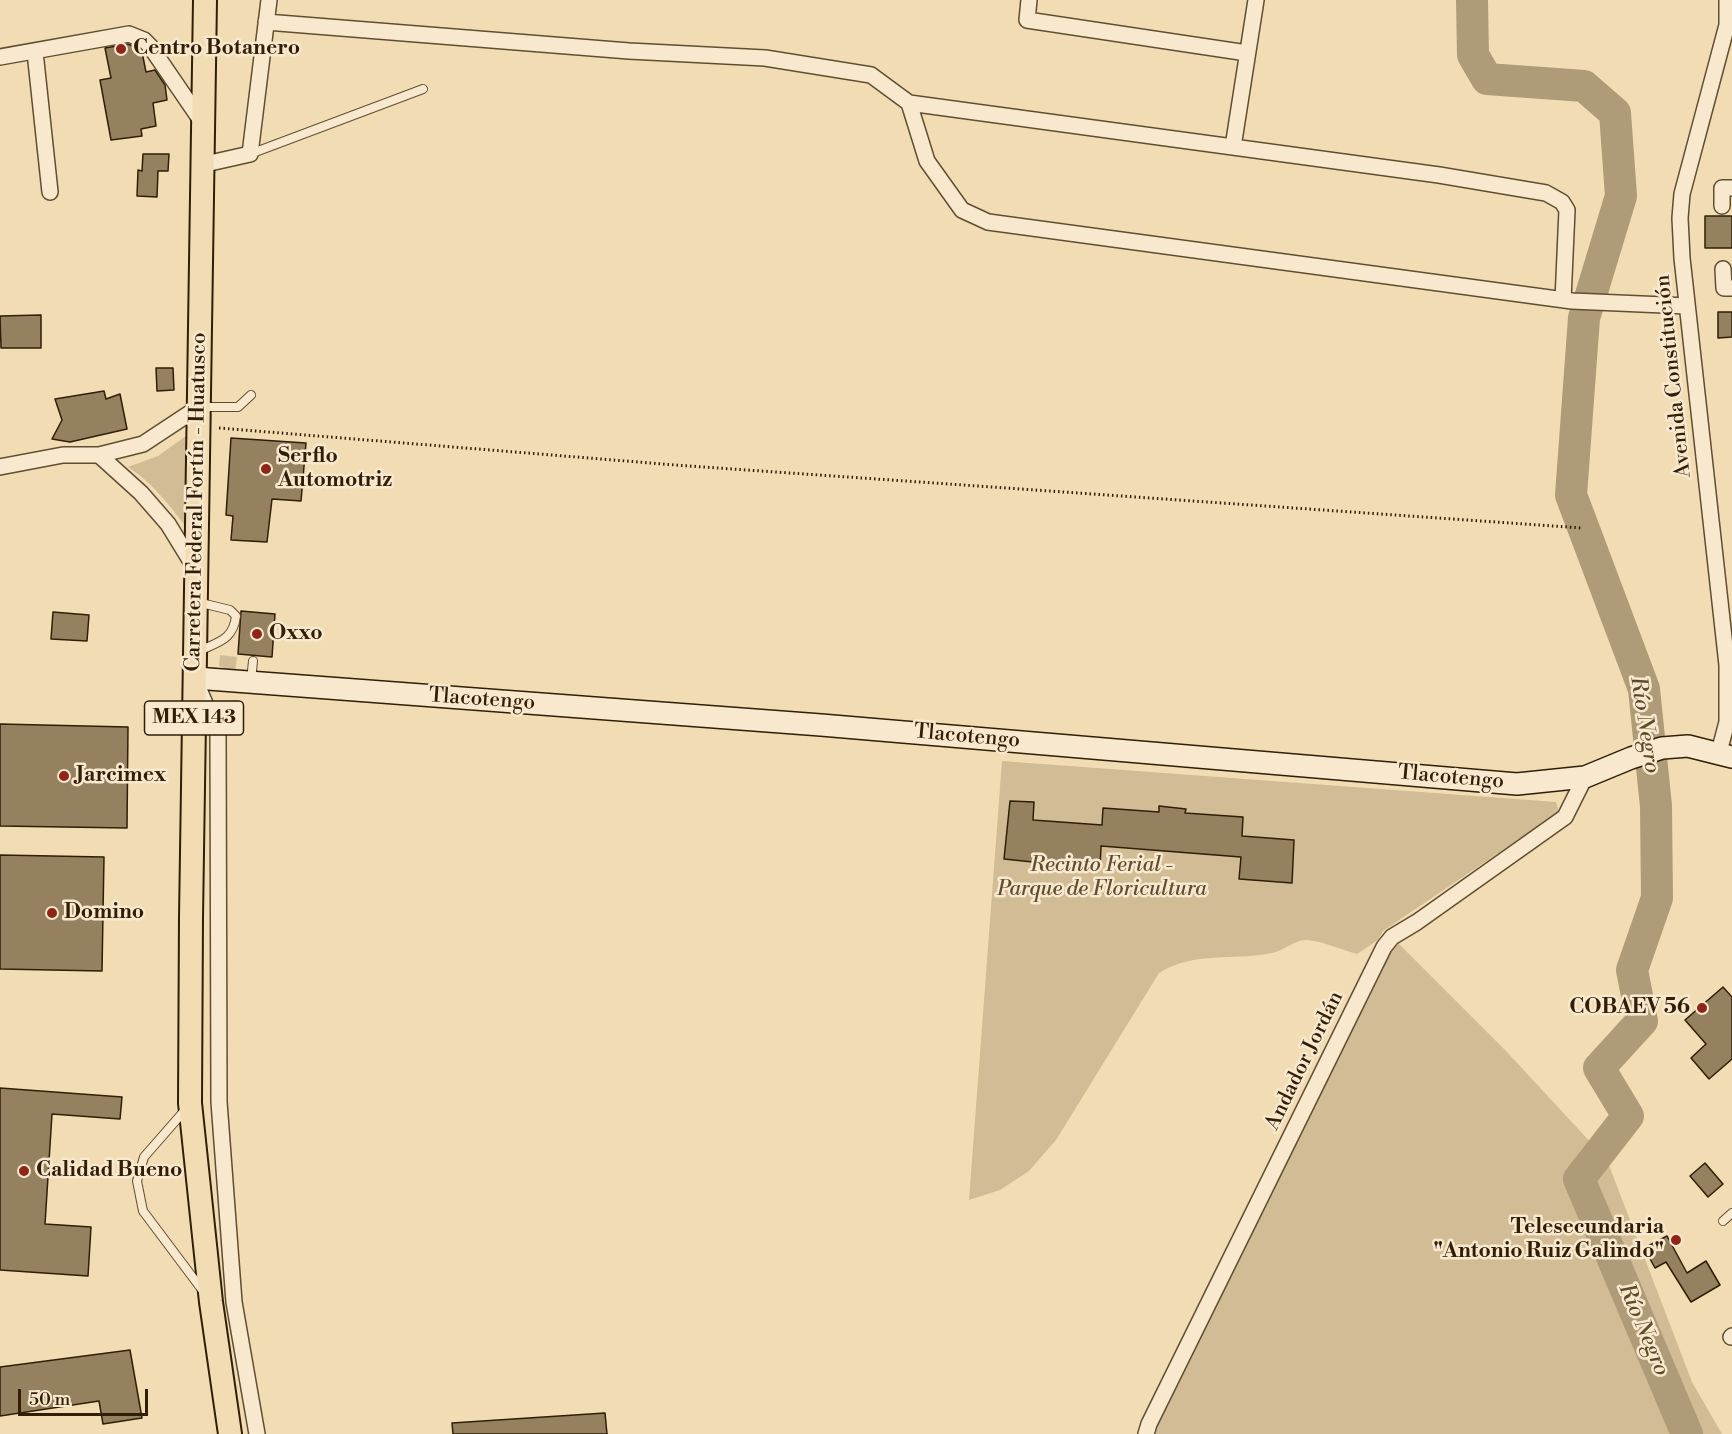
<!DOCTYPE html>
<meta charset="utf-8">
<style>
body{margin:0}
#map{position:relative;width:1732px;height:1434px;overflow:hidden;background:#f2dcb3;font-family:"Libre Bodoni",serif}
canvas{display:block}
.scale{position:absolute;left:18px;top:1389px;width:130px;height:27px;box-sizing:border-box;border:3px solid #301e06;border-top:0;padding-left:8px;font-size:18px;line-height:21px;white-space:nowrap;color:#301e06;-webkit-text-stroke:4px #f7e8ce;paint-order:stroke}
</style>
<div id="map">
<canvas width="1732" height="1434"></canvas>
<div class="scale">50 m</div>
</div>
<script>
const ctx = document.querySelector('canvas').getContext('2d');
ctx.lineJoin = 'round';
function paint(path, color) {
  ctx.fillStyle = color;
  ctx.fill(path, 'evenodd');
}
function stroke(path, color, width, dash) {
  ctx.strokeStyle = color;
  ctx.lineWidth = width;
  ctx.lineCap = dash ? 'butt' : 'round';
  ctx.setLineDash(dash || []);
  ctx.stroke(path);
}
function write(font, color, halo, rows, align = 'center') {
  ctx.font = font + ' "Libre Bodoni",serif';
  ctx.lineWidth = 5;
  ctx.setLineDash([]);
  ctx.textBaseline = 'middle';
  ctx.strokeStyle = halo;
  ctx.fillStyle = color;
  for (const [text, x, y, turn = 0] of rows) {
    ctx.save();
    ctx.translate(x, y);
    ctx.rotate((+turn || 0) * Math.PI / 180);
    ctx.textAlign = isNaN(turn) ? turn : align;
    if (halo) ctx.strokeText(text, 0, 0);
    ctx.fillText(text, 0, 0);
    ctx.restore();
  }
}
paint(new Path2D(`
 M190,433l-3,95c-18,-23 -34,-45 -59,-61l30,-11z
 M220,655l17,2 -2,16 -16,-7z
 M1002,761l554,41 3,10 -176,119 -5,9 -21,14c-15,-4 -35,-13 -50,-14 -11,-1 -24,11 -35,13 -38,8 -79,-2 -113,20l-103,167 -27,31 -29,19 -31,10z
 M1392,937l114,114 101,109 85,222 30,52h-574z`), '#d1bc96');
stroke(new Path2D(`
 M1472,0l1,55 14,24 97,7 31,27 6,83 -37,122 -13,177 73,194 12,117 1,92 -25,72 10,51 -43,47 29,48 -49,63 108,255`), '#b09b78', 32);
const building = new Path2D(`
 M128,44l9,4 1,4h4l4,20 9,-2 10,15 2,15 -14,3 3,23 -15,3 1,7 -31,4 -11,-60 11,-2 -6,-30z
 M143,154h26l-1,17h-10l-1,26 -20,-1 1,-26 4,1z
 M1705,216h27v32h-27z
 M1718,312h14v25l-14,1z
 M41,315v33h-40l-1,-32z
 M156,368h17l1,22 -17,1z
 M104,391l2,8 14,-5 7,35 -57,13 -18,-3 10,-19 -7,-21z
 M231,438l75,5 -5,58 -29,-2 -5,43 -36,-2 2,-24 -7,-1z
 M241,611l34,3 -3,43 -34,-3z
 M53,612l36,3 -2,26 -36,-2z
 M0,724l128,3 -1,101 -127,-2z
 M1010,801l24,1 -1,18 69,5 1,-17 56,4v-6l27,3 -1,4 58,4 -1,19 52,4 -2,43 -53,-4 2,-22 -140,-11 -1,23 -96,-10z
 M0,855l104,2 -2,114 -102,-2z
 M1723,987l9,10v62l-23,20 -18,-21 15,-14 -21,-24z
 M0,1088l122,9 -2,22 -68,-5 -7,110 46,3 -3,49 -88,-6z
 M1705,1163l18,21 -15,13 -18,-21z
 M1667,1236l20,37 19,-12 14,24 -29,17 -25,-40 -11,6 -11,-20z
 M130,1350l12,68 -39,6 -4,-23 -99,15v-49z
 M605,1413l2,21h-154l-1,-11z`);
paint(building, '#958160');
stroke(building, '#301e06', 1.5);
const lane = new Path2D(`
 M250,154l173,-65
 M200,407h38l13,-12
 M197,652c20,-10 36,-11 39,-36l-6,-6 -33,-8
 M251,681l2,-20
 M186,1109l-42,48 -7,24 6,30 60,80
 M1723,1221l9,-8`);
const street = new Path2D(`
 M1029,0l-2,20 220,33
 M266,22l363,29 136,7 106,17 38,28 530,72 107,18 16,9 5,8 -4,90
 M35,52l15,140
 M0,57l129,-23 15,6 6,6 52,76
 M909,103l18,58 35,49 26,12 584,79 115,5
 M1233,147l23,-147
 M201,165l49,-11 19,-154
 M1722,206v-18h10
 M1723,269l1,19h8
 M99,455l42,38 27,31 27,44
 M0,467l63,-12h36l44,-11 56,-37
 M198,687l20,47 1,368 15,200 23,132
 M1719,752l8,-30v-57l-45,-407 -2,-40 2,-24 45,-169v-25
 M1731,1337l1,-1
 M1146,1434l3,-10 235,-477 8,-10 25,-15 148,-105 20,-40`);
const secondary = new Path2D(`
 M195,678l626,47 696,59 68,-7 46,-19 31,-10 26,-2 44,11`);
const primary = new Path2D(`
 M205,0l-14,917 -1,186 21,199 19,132`);
stroke(lane, '#604e31', 10);
stroke(street, '#604e31', 18);
stroke(secondary, '#301e06', 24);
stroke(primary, '#301e06', 26);
stroke(new Path2D(`
 M219,428l456,37 907,63`), '#301e06', 3, [1.5, 3]);
stroke(lane, '#f7e8ce', 8);
stroke(street, '#f7e8ce', 15);
stroke(secondary, '#f7e8ce', 21);
stroke(primary, '#f2dcb3', 22);
for (const [x, y, r, color] of [
 [121,49,6,"#8f2418"],
 [266,469,6,"#8f2418"],
 [257,634,6,"#8f2418"],
 [64,776,6,"#8f2418"],
 [52,913,6,"#8f2418"],
 [1702,1008,6,"#8f2418"],
 [24,1171,6,"#8f2418"],
 [1676,1240,6,"#8f2418"]
]) {
  const dot = new Path2D();
  dot.arc(x, y, r, 0, 2 * Math.PI);
  ctx.fillStyle = color;
  ctx.fill(dot);
  stroke(dot, '#f7e8ce', 2);
}
for (const [x, y, w] of [
 [194,718,99]
]) {
  const box = new Path2D();
  box.roundRect(x - w / 2, y - 17, w, 34, 4.5);
  ctx.fillStyle = '#f7e8ce';
  ctx.fill(box);
  stroke(box, '#301e06', 1.5);
}
write('bold 20px', '#301e06', null, [
 ["MEX 143",194,718]
]);
write('bold 21px', '#301e06', '#f7e8ce', [
 ["Centro Botanero",133,49],
 ["Serflo",278,457],
 ["Automotriz",278,481],
 ["Oxxo",269,634],
 ["Jarcimex",76,776],
 ["Domino",64,913],
 ["COBAEV 56",1690,1008,"right"],
 ["Calidad Bueno",36,1171],
 ["Telesecundaria",1664,1228,"right"],
 ["\"Antonio Ruiz Galindo\"",1664,1252,"right"]
], 'left');
write('21px', '#301e06', '#f7e8ce', [
 ["Avenida Constitución",1674,376,-96],
 ["Carretera Federal Fortín - Huatusco",197,502,-89],
 ["Tlacotengo",482,700,4],
 ["Tlacotengo",967,737,5],
 ["Tlacotengo",1451,778,5],
 ["Andador Jordán",1305,1061,-64]
]);
write('italic 21px', '#604d31', '#f7e8ce', [
 ["Recinto Ferial -",1102,866],
 ["Parque de Floricultura",1102,890]
]);
write('italic 22px', '#5d4a2e', '#f7e8ce', [
 ["Río Negro",1644,725,81],
 ["Río Negro",1643,1330,67]
]);
</script>
